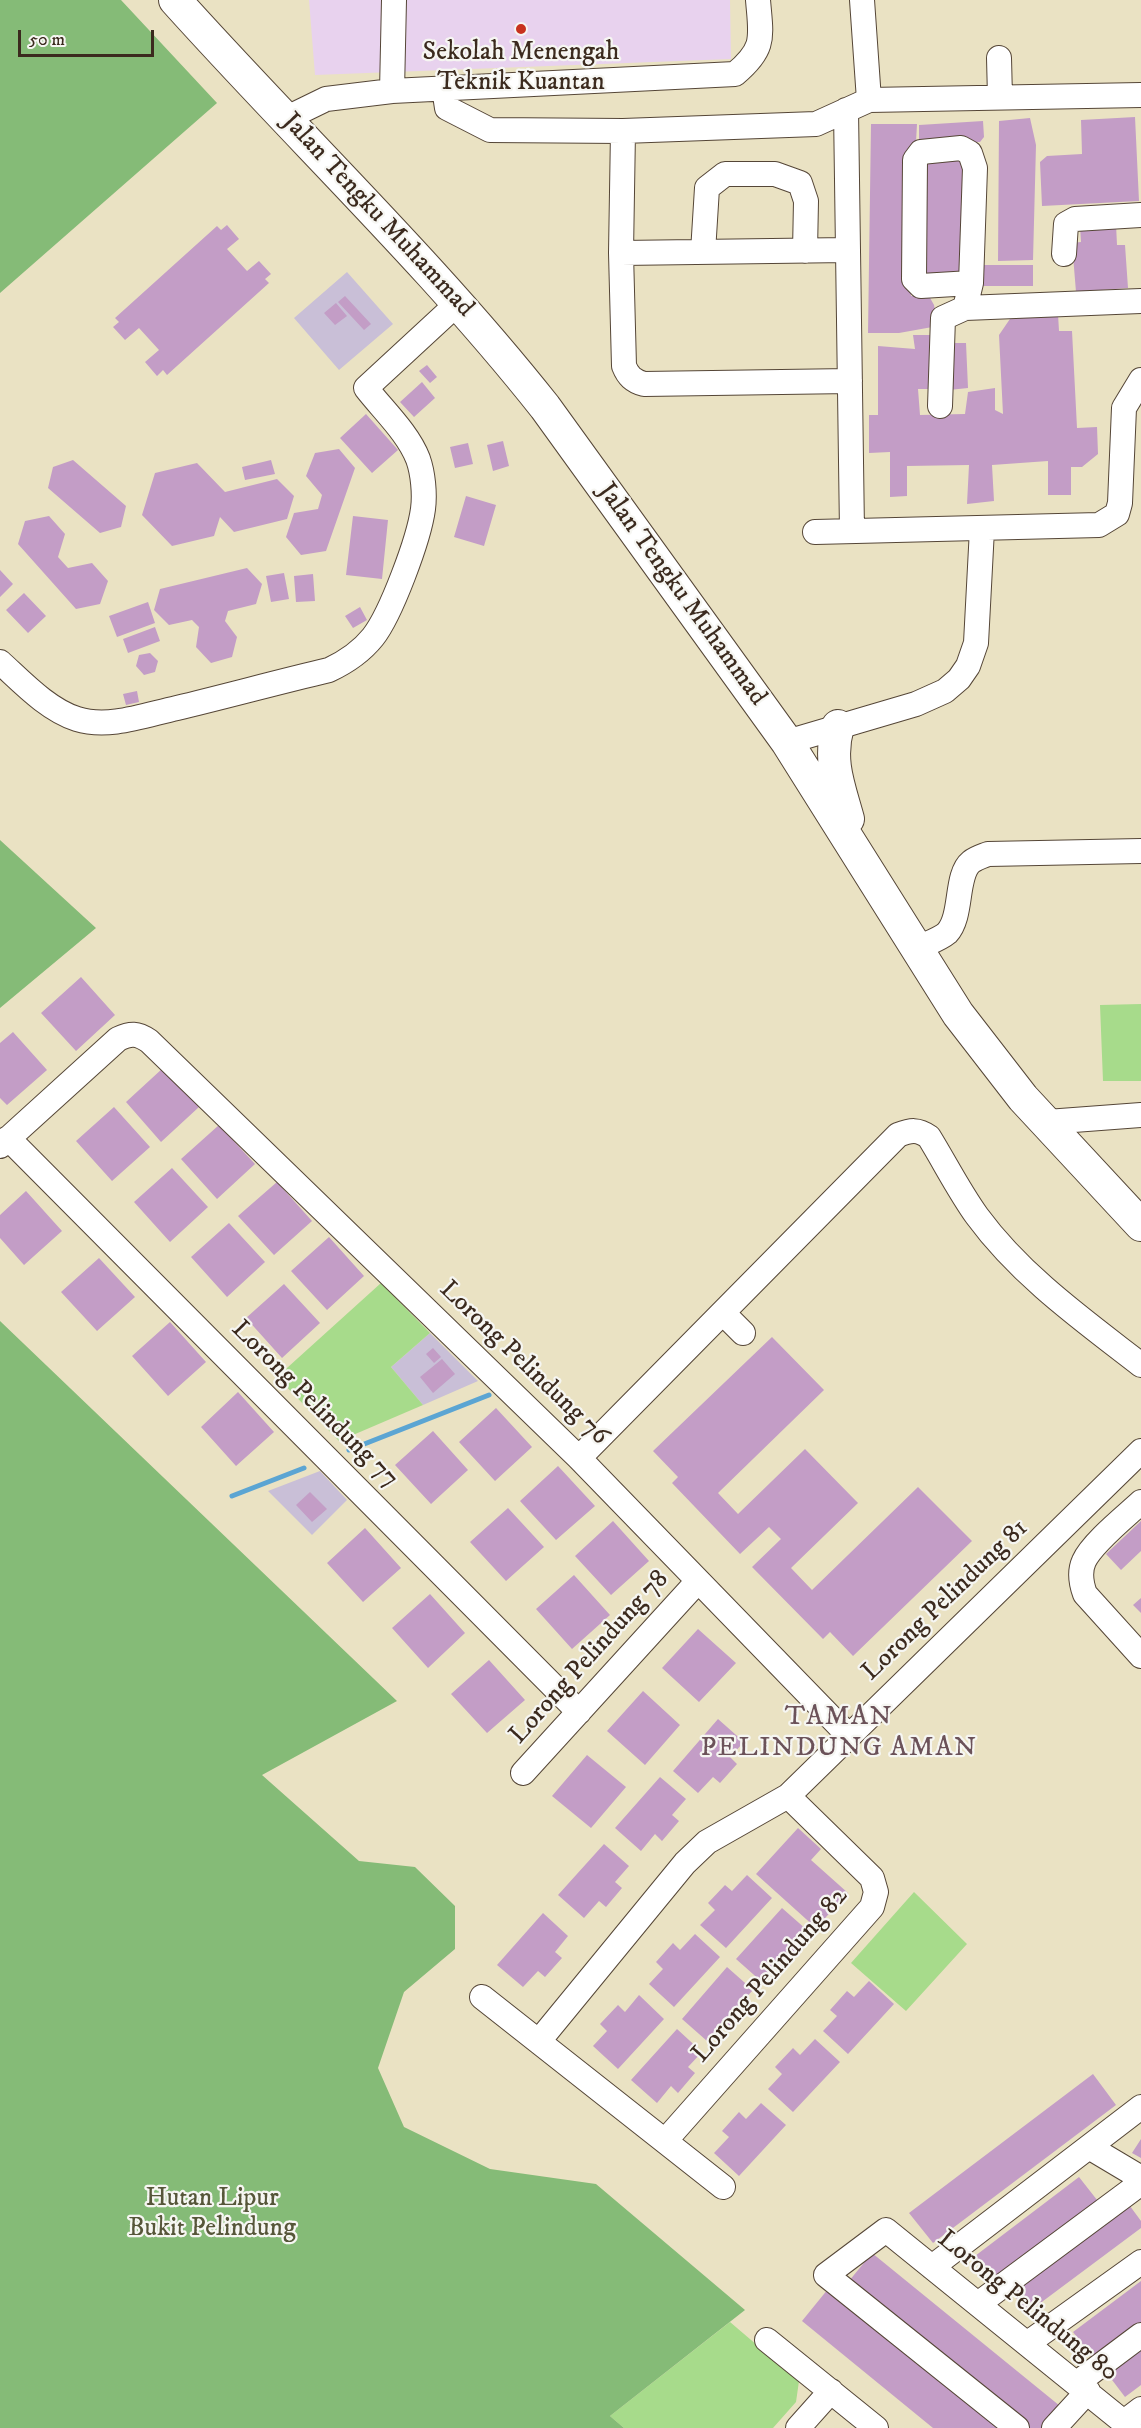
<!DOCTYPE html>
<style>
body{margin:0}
#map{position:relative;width:1141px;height:2428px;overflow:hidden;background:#eae2c3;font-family:"IM FELL DW Pica",serif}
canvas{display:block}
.scale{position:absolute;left:18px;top:30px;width:136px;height:27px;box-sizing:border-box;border:3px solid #3b2a1e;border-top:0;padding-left:8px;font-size:18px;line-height:21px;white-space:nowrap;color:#3b2a1e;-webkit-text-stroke:4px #f6f6f2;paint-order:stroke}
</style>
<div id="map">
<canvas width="1141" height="2428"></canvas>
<div class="scale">50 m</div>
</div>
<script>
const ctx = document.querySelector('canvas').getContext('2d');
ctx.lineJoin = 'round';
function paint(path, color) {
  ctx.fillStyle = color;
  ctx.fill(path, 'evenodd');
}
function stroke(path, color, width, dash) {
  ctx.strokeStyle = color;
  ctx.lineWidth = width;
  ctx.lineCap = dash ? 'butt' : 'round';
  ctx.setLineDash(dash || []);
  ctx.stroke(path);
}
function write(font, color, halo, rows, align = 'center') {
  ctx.font = font + ' "IM FELL DW Pica",serif';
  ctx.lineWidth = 4.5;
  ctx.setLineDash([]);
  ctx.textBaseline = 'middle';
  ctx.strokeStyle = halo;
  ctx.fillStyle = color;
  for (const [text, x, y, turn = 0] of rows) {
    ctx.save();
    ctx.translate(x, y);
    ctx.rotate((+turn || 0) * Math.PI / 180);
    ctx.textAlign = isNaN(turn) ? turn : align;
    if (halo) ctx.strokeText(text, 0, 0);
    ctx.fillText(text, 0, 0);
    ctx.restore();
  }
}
paint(new Path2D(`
 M309,0h421l1,59 -416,16z`), '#e8d2ee');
paint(new Path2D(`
 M347,272l46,52 -54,46 -45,-52z
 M430,1333l48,48 -55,24 -32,-38z
 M320,1471l27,29 -35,35 -44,-44z`), '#c9bfd7');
paint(new Path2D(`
 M1141,1004v77h-38l-3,-76z
 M381,1283l49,50 -39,34 32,38 -84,36 -62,-64z
 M914,1892l53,52 -61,67 -55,-48z
 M730,2322l69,59 -3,21 -23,26h-149l-14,-12z`), '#a7db8b');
paint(new Path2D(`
 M0,0h121l96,103 -217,190z
 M0,840l96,88 -96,80z
 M0,1321l397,380 -135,74 97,86 56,6 40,39v43l-51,43 -26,76 26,59 86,42 106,15 149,126 -135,106 14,12h-624z`), '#85bb77');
stroke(new Path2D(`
 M349,1450l140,-55
 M232,1496l72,-28`), '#5ba5d3', 5);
paint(new Path2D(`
 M1135,117l4,84 -97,5 -2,-44 7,-6 35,-2 -1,-34z
 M1030,118l6,27 -3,115 -35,1 1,-140z
 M983,121l1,16 -4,5 -61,2v-19z
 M871,124h46l-1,18 -10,9 5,145h18l5,9 4,21 -39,7h-31z
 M960,154l7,19 -2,103 -40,-1 2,-110 6,-9z
 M1116,224l1,21h8l3,43 -52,4 -4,-49 9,-1 -1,-16z
 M227,225l12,14 -12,10 20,22 12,-10 12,13 -6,5 4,4 -102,92 -4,-5 -6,6 -12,-14 14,-12 -20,-22 -14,12 -12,-13 6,-5 -4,-4 102,-92 4,4z
 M981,265h52v21h-52z
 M345,296l26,28 -7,6 -26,-28z
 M336,303l11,13 -12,9 -11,-12z
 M1058,314l1,17h13l5,97 20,-1 1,27 -16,13h-11v28h-23v-34l-56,4 2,36 -27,3 2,-39 -62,1v30l-17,1v-45l-21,1v-38h9v-69l37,3 -2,-14h21l2,54h-18l2,26 45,-1 3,-22 27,-4v22l8,4 -4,-79 13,-19z
 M947,343h19l2,45 -19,2z
 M427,365l10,12 -7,6 -11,-12z
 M422,382l13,16 -21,19 -14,-15z
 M366,414l32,36 -26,23 -32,-35z
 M503,441l6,25 -16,5 -6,-26z
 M468,443l5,21 -18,4 -5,-21z
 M339,449l16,19 -29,83 -25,4 -15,-18 8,-24 24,-4 4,-14 -16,-19 9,-23z
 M73,460l53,46 -5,21 -21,6 -52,-45 5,-21z
 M271,460l4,14 -30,6 -3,-13z
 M197,463l28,29 52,-13 17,17 -7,23 -53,13 -14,-15 -6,19 -42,10 -30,-31 13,-42z
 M466,496l30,9 -12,41 -30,-9z
 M49,516l16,18 -7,23 10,11 24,-5 16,18 -8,23 -24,5 -58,-65 7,-23z
 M353,516l35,4 -6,59 -36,-4z
 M247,568l15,16 -6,20 -28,7 -3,10 12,16 -5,20 -21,6 -15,-16 3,-20 -7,-7 -23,5 -15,-15 6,-21z
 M0,570l13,14 -13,13z
 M284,573l5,26 -18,3 -5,-26z
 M313,574l2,27 -19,1 -2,-26z
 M24,593l22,23 -18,17 -22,-23z
 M148,602l7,21 -38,14 -8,-21z
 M360,607l7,13 -14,8 -8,-12z
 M155,627l5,14 -32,12 -5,-14z
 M150,653l8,8 -3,11 -11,3 -8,-9 3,-11z
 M137,691l2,11 -13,3 -3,-11z
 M81,977l34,38 -39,36 -35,-38z
 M13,1032l34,38 -40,35 -7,-7v-55z
 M163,1068l36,39 -38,35 -35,-40z
 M114,1107l36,40 -38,34 -36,-40z
 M219,1125l36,39 -38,35 -36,-40z
 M172,1168l36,39 -38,35 -36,-40z
 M277,1182l35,39 -38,34 -36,-39z
 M26,1191l36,40 -38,34 -24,-27v-23z
 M229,1223l36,39 -38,35 -36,-40z
 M329,1237l35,39 -37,34 -36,-39z
 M99,1258l36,39 -38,34 -36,-39z
 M284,1284l36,39 -38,35 -36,-40z
 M170,1322l36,40 -38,34 -36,-40z
 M772,1337l52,53 -106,103 20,21 67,-65 53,54 -67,65 21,22 106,-103 54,54 -119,115 -23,-24 -7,7 -71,-72 29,-28 -12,-12 -29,27 -68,-71 6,-6 -25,-26z
 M433,1348l8,9 -7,6 -8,-9z
 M442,1359l13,15 -22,19 -13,-16z
 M238,1392l36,40 -38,34 -35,-39z
 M496,1408l36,39 -37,34 -36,-39z
 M433,1431l35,39 -37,34 -36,-39z
 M558,1466l37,40 -39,34 -36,-39z
 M310,1492l17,17 -15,13 -16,-17z
 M508,1508l36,39 -38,34 -36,-39z
 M613,1521l36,40 -38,34 -36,-39z
 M1141,1521v30l-20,19 -15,-16z
 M365,1528l36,40 -38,34 -36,-39z
 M574,1575l36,40 -38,34 -36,-40z
 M430,1594l35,39 -37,35 -36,-40z
 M1141,1598v15l-8,-8z
 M698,1629l38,34 -37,39 -37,-34z
 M489,1660l36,40 -38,33 -36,-39z
 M643,1691l37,34 -35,40 -38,-34z
 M718,1719l26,23 -14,15 7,7 -17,19 -7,-6 -15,16 -25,-22z
 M587,1755l39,32 -35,41 -39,-32z
 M660,1777l26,22 -14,16 7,6 -17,20 -7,-7 -14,17 -26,-23z
 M798,1828l23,21 -10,11 37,33 -32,35 -60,-54z
 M604,1844l25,22 -14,16 7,6 -16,19 -7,-6 -15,17 -26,-23z
 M747,1875l25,23 -46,50 -26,-23 15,-15 -7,-7 17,-18 7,6z
 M782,1908l25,22 -14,16 7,6 -17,19 -7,-6 -14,17 -26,-23z
 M543,1913l25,23 -13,16 7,6 -17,19 -7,-6 -15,16 -26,-22z
 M695,1934l25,23 -46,50 -25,-23 14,-15 -7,-7 17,-19 7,7z
 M727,1967l26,23 -14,15 7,7 -17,19 -7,-6 -15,16 -25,-22z
 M869,1981l25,23 -46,50 -25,-23 14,-15 -7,-6 17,-19 7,6z
 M639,1995l25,24 -46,50 -25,-23 14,-15 -7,-7 18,-19 7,7z
 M677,2029l25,23 -14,15 7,6 -17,20 -7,-7 -14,17 -26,-23z
 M815,2039l25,23 -47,50 -25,-23 14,-15 -7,-7 18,-19 7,7z
 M1093,2074l23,31 -183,138 -24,-30z
 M761,2103l25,22 -47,51 -25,-23 15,-16 -7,-6 17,-19 7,7z
 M1141,2139v19l-9,-5z
 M1079,2177l22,28 -105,79 -21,-28z
 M1127,2202l14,19v7l-114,85 -17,-23z
 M872,2253l188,153 -18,22h-14l-179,-147z
 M1141,2281v48l-44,34 -24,-31z
 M828,2289l171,139h-66l-131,-107z
 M1141,2346v39l-16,12 -19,-25z`), '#c39dc6');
const minor = new Path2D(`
 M862,0l7,100
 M999,58l1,39
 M444,88l3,20 43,22 133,1 193,-7 53,-24 272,-5
 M392,91l2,-91
 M846,110l6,421
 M287,118l39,-19 66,-8 343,-17c31,-26 26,-37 23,-74
 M623,131l-2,122 3,113c4,10 9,15 20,18l206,-3
 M703,252l4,-64 18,-14h50l25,9 6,18 -1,50
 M621,253l226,-3
 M1064,254l2,-30 9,-5 66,-4
 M965,308l6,-25 4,-115 -5,-15 -9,-5 -40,4 -6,8 -1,119 7,7 50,-3
 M940,406l3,-88 22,-10 176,-7
 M815,532l284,-7 18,-11 3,-11 4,-95 17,-28
 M0,662c22,20 48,48 77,57 32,10 68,-4 100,-11 50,-12 101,-26 152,-38 17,-8 32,-18 44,-33 18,-23 46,-98 50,-128 2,-15 0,-36 -5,-50 -10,-26 -35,-49 -52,-71l92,-85
 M787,742l129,-38 29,-13 14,-12 9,-13 8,-23 6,-114
 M918,948c8,-4 22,-9 29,-15 16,-17 8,-58 24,-71 5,-4 12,-6 17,-8l153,-3
 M1047,1122l94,-7
 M8,1138l571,574
 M0,1146l118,-107c13,-6 19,-6 31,2l430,417 270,278
 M723,1313l20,20
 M579,1458l319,-323c13,-5 20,-6 31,2 16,26 30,54 48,79 44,60 106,104 164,149
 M1141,1502c-15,14 -49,41 -57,59 -5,11 -3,22 1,33l56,62
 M523,1773l175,-192
 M482,1997l241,190
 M539,2041l146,-178 22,-21 81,-46 353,-345
 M665,2141l207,-234 4,-15 -4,-14 -84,-82
 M1089,2147l52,31
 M932,2267l209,-160
 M978,2304l163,-121
 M767,2340l109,88
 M1028,2343l113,-81
 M1077,2383l64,-48
 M1124,2422l17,-13
 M798,2428l33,-37
 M1017,2428l-191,-153 60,-45 245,198
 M1054,2428l34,-37`);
const major = new Path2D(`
 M175,0c123,137 256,263 370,407l242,335 171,272 65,84 118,127
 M838,726c-10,35 1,60 10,93`);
stroke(minor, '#554637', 26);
stroke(major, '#554637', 34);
stroke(minor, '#fff', 24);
stroke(major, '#fff', 32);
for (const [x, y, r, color] of [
 [521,29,6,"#c8321e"]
]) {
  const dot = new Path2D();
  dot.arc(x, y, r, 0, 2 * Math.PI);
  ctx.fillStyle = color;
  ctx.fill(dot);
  stroke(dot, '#f6f6f2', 2);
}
write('26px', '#3b2a1e', '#f6f6f2', [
 ["Sekolah Menengah",521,54],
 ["Teknik Kuantan",521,84]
]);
write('26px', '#3b2a1e', '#f6f6f2', [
 ["Jalan Tengku Muhammad",377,216,47],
 ["Jalan Tengku Muhammad",681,595,54],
 ["Lorong Pelindung 76",523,1364,44],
 ["Lorong Pelindung 77",314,1405,45],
 ["Lorong Pelindung 81",946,1601,-44],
 ["Lorong Pelindung 78",590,1658,-48],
 ["Lorong Pelindung 82",771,1976,-49],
 ["Lorong Pelindung 80",1027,2307,39]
]);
write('26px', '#565639', '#f6f6f2', [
 ["Hutan Lipur",212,2200],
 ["Bukit Pelindung",212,2230]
]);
ctx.letterSpacing = '1.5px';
write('27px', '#6b5259', '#f6f6f2', [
 ["TAMAN",839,1718],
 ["PELINDUNG AMAN",839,1749]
]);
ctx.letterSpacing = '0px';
</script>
